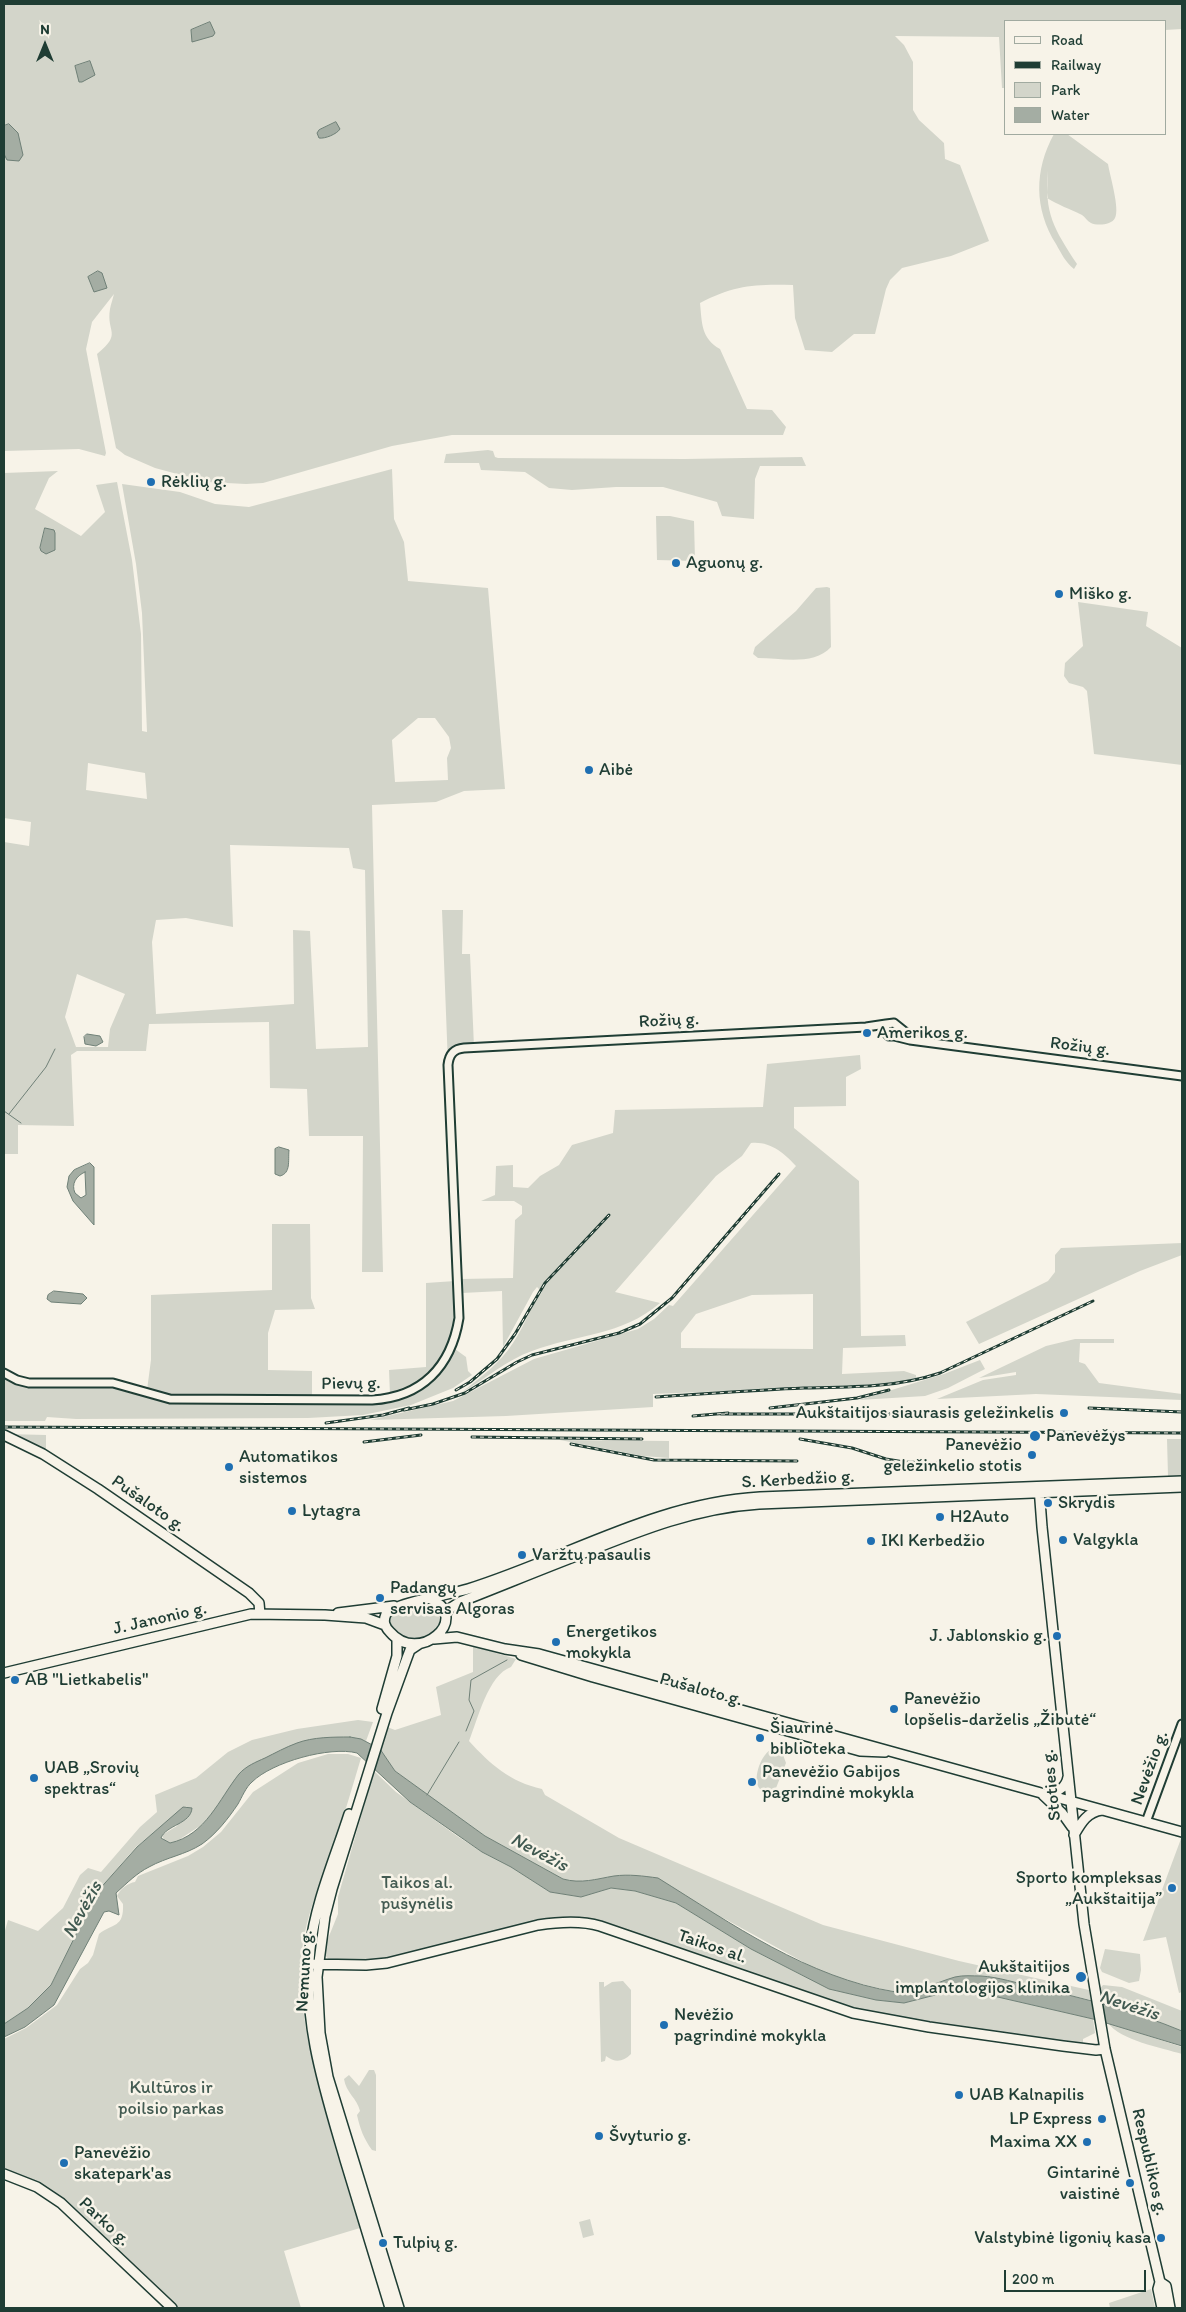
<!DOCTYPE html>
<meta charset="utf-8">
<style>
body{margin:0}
#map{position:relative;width:1186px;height:2312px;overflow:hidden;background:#f7f3e8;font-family:Itim,sans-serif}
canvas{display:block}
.frame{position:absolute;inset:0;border:5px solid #1f3d34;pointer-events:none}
.legend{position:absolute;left:1004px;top:20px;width:162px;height:115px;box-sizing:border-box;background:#f7f3e8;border:1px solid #a1aaa0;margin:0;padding:6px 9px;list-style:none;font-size:15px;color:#1f3d34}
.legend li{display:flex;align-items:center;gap:10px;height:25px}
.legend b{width:25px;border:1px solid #a1aaa0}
.north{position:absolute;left:20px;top:20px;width:50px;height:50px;-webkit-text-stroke:4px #f7f3e8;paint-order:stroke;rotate:0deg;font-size:14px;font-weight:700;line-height:20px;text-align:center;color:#1f3d34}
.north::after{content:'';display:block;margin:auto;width:18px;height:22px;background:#1f3d34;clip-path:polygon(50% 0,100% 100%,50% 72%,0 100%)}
.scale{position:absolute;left:1004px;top:2270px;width:142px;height:22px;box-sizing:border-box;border:2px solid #1f3d34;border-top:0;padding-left:6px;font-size:15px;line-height:18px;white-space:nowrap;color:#1f3d34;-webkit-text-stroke:4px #f7f3e8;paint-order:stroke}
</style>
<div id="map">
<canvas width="1186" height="2312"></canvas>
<div class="frame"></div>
<ul class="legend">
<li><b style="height:6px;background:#f7f3e8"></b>Road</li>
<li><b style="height:6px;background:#1f3d34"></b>Railway</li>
<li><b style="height:14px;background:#d3d5ca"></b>Park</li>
<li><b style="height:14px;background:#a4ada3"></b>Water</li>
</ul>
<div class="north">N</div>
<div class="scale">200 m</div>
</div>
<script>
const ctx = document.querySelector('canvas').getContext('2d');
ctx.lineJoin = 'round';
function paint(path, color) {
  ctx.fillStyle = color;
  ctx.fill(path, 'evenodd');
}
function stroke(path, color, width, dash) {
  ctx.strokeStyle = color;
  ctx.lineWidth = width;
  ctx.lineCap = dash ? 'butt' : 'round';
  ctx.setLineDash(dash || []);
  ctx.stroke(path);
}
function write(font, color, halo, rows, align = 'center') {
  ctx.font = font + ' Itim,sans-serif';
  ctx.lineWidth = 5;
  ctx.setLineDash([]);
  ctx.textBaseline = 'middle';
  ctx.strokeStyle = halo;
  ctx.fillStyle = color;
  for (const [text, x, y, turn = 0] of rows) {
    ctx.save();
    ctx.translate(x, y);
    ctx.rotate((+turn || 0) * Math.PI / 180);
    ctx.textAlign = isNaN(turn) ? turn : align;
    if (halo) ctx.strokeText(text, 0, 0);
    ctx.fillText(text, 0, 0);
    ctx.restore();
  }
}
paint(new Path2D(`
 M4,4h1178v25l-17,1v-9h-160v67h-3l-3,-51 -104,-1 9,9 9,17v48l6,10 25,23 1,16 15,6 29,76 -38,15 -49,12 -12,12 -4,9 -11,45h-21l-22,18 -27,-2 -10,-32 -2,-33c-39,-1 -58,0 -93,18 2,20 1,35 20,46l27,60 25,1 14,17 -3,8h-331l-60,11 -129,37 -17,1 -39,-2 -52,-14 -30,-13 -9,-7 -19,-94c26,-21 9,-21 13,-45 1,-5 3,-11 4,-15l-22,28 -6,27 20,104 -1,3 -26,-7 -75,2v-297l1,2 4,-32 -5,2z
 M1054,134h13l41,30c2,12 12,45 7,54 -3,7 -18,8 -24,5 -4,-2 -6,-6 -9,-8 -12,-6 -24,-10 -35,-17l1,-27c-4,42 6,58 29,93l-3,5c-8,-6 -13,-16 -18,-25 -22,-35 -22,-74 -2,-110z
 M488,450l5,1 2,6 3,1 187,1 117,-2 4,9h-46l-5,13 -1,40 -32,-3 -5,-14 -54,-15h-47l-44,3 -23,-2 -24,-16 -44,-2 -2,-7h-35l2,-9z
 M392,469l2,50 10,23 4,39 80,7 17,201 -41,2 -28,11 -64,3 11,467h-21l1,-136h-54l-2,-47 -37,-1 -1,-66 -120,2 -3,27h-69l-6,4 3,71 -56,-1v29h-14v-312l25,4 2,-24 -27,-4v-345l54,-2 -9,7 -14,31 46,27 24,-24 -9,-27 21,-3 15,78 9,74 1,97 5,1 -5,-119 -6,-49 -14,-80 58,8 35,12 34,3zM418,718h17l14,19 2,11 -4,10 1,22 -53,2 -3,-42zM88,763l57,10 2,26 -61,-9zM230,845l119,3 4,20 12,2 3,177 -52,2 -6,-118 -17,-1 1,74 -138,10 -4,-72 4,-22 30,-2 47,9zM77,974l48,20 -15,35 -2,18h-32l-11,-30z
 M656,516h14l24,5 1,40 -38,-1z
 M827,587l3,1 1,59c-17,19 -50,11 -73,11l-5,-4 2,-7 41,-36 20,-23z
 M1078,602l70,10 -2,14 36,22v117l-88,-11 -7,-63 -4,-4 -14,-4 -5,-7 1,-13 18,-17z
 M442,910h21l-1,44h8l4,93 -15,1 -11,17z
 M860,1055l1,14 -15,8v29l-52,1v21l65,53 2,155 44,-1 1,11 -63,2 -1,26 62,-3 12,4v3l-21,5 -25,2 -217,9v13l-147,9 -136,4 83,-19 81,-42 104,-30 16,-10 15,-14 4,1 123,-140c-12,-13 -26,-25 -45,-23l-9,13 -26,20 -101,116 45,11c-38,33 -83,31 -128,48 -26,9 -46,28 -70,41 18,-14 39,-30 51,-49 11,-16 17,-35 29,-51l-5,-5 -4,5 -30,55 -1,-56 -40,2 -1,-14 52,-1 2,-58 7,-6v-8l-8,-5h-33l14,-6 1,-29 17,-1v22l15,1 12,-12 19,-11 13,-20 41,-12 2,-23 148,-3 4,-43zM752,1295l61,-1v55l-132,-1v-15l15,-19z
 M272,1224h38l1,74 4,11 -40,1 -7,23v37l44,1v24l-142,1 -23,-6 4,-30v-65l121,-5z
 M1182,1243v12l-42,16 -161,73 -13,-22 82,-41 7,-9v-17l6,-7z
 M455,1281c1,35 -2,76 -34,99 -10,7 -22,6 -31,15l-1,-25 37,-3v-84z
 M1075,1339h39v4h-34l-1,19 6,2 14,19 83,11v6l-146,-6 -99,5 46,-19 33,-5v-3l-37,6 67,-32z
 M455,1349l11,8 2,14 4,4 -19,13 -42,17 -48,10 -55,3 -232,1 -29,-2 -2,4h-41v-44l13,6 94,3 54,16 222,2c37,-10 50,-23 68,-55z
 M980,1360l5,9 -37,19 -23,8 -66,4 85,-26z
 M6,1434l40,1v13h-9z
 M1167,1439h15v37h-14z
 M560,1440l109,1v17l-26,-2z
 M427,1603l11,4 4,13c-5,18 -30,26 -45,14 -3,-3 -6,-7 -8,-10l-1,-6 6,-8z
 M473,1646l43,13 -5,8c-23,8 -33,52 -42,74 21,23 41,41 73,48l3,6 74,43 204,87 136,36 130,29 2,10 -108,-24 -26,1 -47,14 -11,1 -17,-3 -40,-10 -28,-11 -89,-49 -109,-43 -41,6 -12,-3 -78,-43 -41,-29 -49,-36 -15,-22 7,-22 8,3 46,-15 -5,-28 37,-15z
 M358,1720l15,2 -7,19 -16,-4 -22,1 -30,5 -58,30 -26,39 -14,14 -23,15 -7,2 -6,-3 -2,-5 15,-9 10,-20 -51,41 -39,45 -46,93 -23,23 -24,16v-90l4,-14 30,11 25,-23 17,-33 8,-7 13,4 39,-45 17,-15 -2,-17 41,-17 32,-26 24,-12 45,-11z
 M770,1750l12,2 4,11 -10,25 -9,4 -7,-3c-8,-9 0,-32 10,-39z
 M328,1754h20l13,4c-9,30 -18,61 -28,90 -12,33 -27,67 -31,102 -5,51 8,101 20,150 11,43 24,85 38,128l-76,23 17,57h-125l-114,-110 -26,-16 -32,-12v-131l22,-11 31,-23 23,-36 8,-6 5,-8 6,-21c14,-11 25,-6 24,-30l-6,-8c3,-7 11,-13 18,-14l3,-6 50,-20 15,-9 18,-15 32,-40 45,-29z
 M374,1771l22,21 61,44 25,16 29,15 39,25 31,5 30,-9 24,3 41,12 75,46 78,40 47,11 28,3 47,-12 25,1 117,27 2,14 -12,6v6l-202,-30 -43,-11 -260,-86c-63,0 -122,28 -183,39 -22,4 -43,4 -65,4l-6,-7 1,-8 13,-32v-17z
 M1182,1836v156l-3,1 -13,-56 -23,4z
 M1105,1949l35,5 1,16 -2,11 -10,2 -27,-11 -2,-4z
 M623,1981l8,9v64c-8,8 -16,9 -25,2l-1,5 -4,1 -2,-80h5v5l8,-5z
 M1103,1985l19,2 60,24v20l-39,-16 -39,-11 -5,-14z
 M1108,2023l74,24v7c-20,-6 -62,-14 -74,-31z
 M369,2070h5l2,5v76l-4,-1c-8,-11 -12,-21 -15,-35l3,-4c-3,-13 -14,-18 -16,-32l5,-4 10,11z
 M590,2219l4,16 -11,3 -4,-16z
 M1151,2289l4,19h-45l-1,-5z`), '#d3d5ca');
const water = new Path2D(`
 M210,22l5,11 -2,3 -21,6 -1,-12z
 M90,61l5,14 -13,7h-3l-4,-16z
 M336,122l4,7c-3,5 -15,10 -21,9l-2,-5 2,-3z
 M9,124l9,9 5,22 -4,6 -12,-1 -3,-6v-28z
 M98,271l4,2 5,15 -13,4 -6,-15z
 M45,528l9,2 1,3v17l-9,4 -5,-3 -1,-3z
 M87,1034l13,2 3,6 -7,4 -11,-2 -1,-7z
 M279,1147l10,3c-1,11 2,23 -9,26l-5,-2v-25z
 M90,1163l4,4v58l-21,-24 -6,-14 2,-11 5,-6zM85,1172l1,23 -5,3 -6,-5c-4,-9 1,-17 10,-21z
 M54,1291l29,3 4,4 -6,6 -30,-2 -4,-3 1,-4z
 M350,1737l11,2 19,10 15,22 90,65 78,43c18,5 33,0 51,-3 15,-2 29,0 44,2 74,46 150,100 238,114 19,2 41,-10 59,-15 8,-2 18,-1 26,-1 17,1 36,7 52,11 51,11 101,24 149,44v15l-89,-27 -117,-27 -25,-1 -47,12 -28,-3 -47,-11 -78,-40 -75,-46 -41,-12 -24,-3 -30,9 -31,-5 -39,-25 -29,-15 -72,-50 -53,-49c-27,-7 -85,9 -105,29 -6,5 -10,15 -14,22 -10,15 -22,30 -36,40 -17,11 -35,13 -53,23 -12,6 -22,16 -33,26l3,22 -10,-4 -5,1 -50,93 -29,22 -21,10v-13l24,-16 23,-23 46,-93 40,-45 46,-40 9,1c-1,16 -26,17 -31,30l9,5c36,-8 49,-44 69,-69 7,-8 17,-12 26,-16 10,-5 21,-11 32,-15 16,-6 36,-6 53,-6z`);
paint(water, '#a4ada3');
stroke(water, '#6f8077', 1);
stroke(new Path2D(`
 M4,1111l17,12
 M9,1114l37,-47 9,-18
 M466,1731l8,-20 -5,-11 2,-20 36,-20
 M427,1795l32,-53`), '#6f8077', 1);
const minor = new Path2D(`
 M898,1027v4l-4,5h-5l-4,-4 1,-8 8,-1 20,16
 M894,1036l16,4 272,36
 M4,1373l13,7 12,3h84l57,16 202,1c50,-3 79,-33 87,-82l-11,-253c1,-10 5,-16 16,-17l402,-21 20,-3
 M1146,1822l36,-98`);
const major = new Path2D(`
 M4,1435l39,19 55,35 151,104 10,10 1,11
 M1039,1487l3,40 42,397 21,125 55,233 -2,7 4,19
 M431,1599c41,19 -12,67 -41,33 -6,-6 -7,-11 -4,-18 8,-11 66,-20 82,-25 99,-31 187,-86 292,-92l422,-16
 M338,1613l56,-7
 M446,1614l3,-5 11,-7c41,-16 82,-33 124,-49 57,-23 112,-45 175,-49l423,-17
 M434,1639l23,-2 48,12 34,5 643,178
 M521,1655l72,22 267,74 25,1
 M4,1673l247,-59 74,1 41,3 19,7
 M382,1709l15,-53v-17
 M1047,1794c11,-2 19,-6 21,-17
 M1043,1795l19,18 10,14
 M349,1814c-14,44 -34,89 -39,135 -8,73 15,142 35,211 15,49 30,99 45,148
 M1074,1835c7,-12 13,-23 28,-25
 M308,1964l58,1 21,-2 151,-38c20,-3 42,-5 62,1l253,87 76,14 134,19 33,4 9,-1
 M4,2174l33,13 24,16 111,105
 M1160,2282l6,4 4,22
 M399,2308l-71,-231 -8,-44 -3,-56 8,-61 7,-27 55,-176 20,-55 3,-8 9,-6`);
stroke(minor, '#1f3d34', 11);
stroke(major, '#1f3d34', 12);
stroke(minor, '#f7f3e8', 7);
stroke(major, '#f7f3e8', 9);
const rail = new Path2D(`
 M456,1390l14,-8 27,-23 18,-25 30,-51 64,-68
 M656,1397c49,-3 99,-7 148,-9 47,-1 91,0 136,-15l153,-72
 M770,1408l87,-10 32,-8
 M1089,1408l93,4
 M404,1410l29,-6 32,-11 52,-31 15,-7 87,-22 21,-9 32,-26 107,-124
 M721,1414h232
 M693,1416l35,-3
 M326,1423l57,-8 26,-7
 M4,1427l1178,6
 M472,1437l170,2
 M800,1439l52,9 34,11 18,3 34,1
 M364,1442l57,-7
 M571,1444l83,16 143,1`);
stroke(rail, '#1f3d34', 3);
stroke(rail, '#f7f3e8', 1, [4]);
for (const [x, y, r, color] of [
 [151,482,5,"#1f6fb2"],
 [676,563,5,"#1f6fb2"],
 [1059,594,5,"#1f6fb2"],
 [589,770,5,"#1f6fb2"],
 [867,1033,5,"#1f6fb2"],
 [1064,1413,5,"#1f6fb2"],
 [1035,1436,6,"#1f6fb2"],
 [1032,1455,5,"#1f6fb2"],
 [229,1467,5,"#1f6fb2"],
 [1048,1503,5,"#1f6fb2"],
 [292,1511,5,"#1f6fb2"],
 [940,1517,5,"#1f6fb2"],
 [1063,1540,5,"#1f6fb2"],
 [871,1541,5,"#1f6fb2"],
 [522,1555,5,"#1f6fb2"],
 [380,1598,5,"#1f6fb2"],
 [1057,1636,5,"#1f6fb2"],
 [556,1642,5,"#1f6fb2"],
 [15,1680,5,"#1f6fb2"],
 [894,1709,5,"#1f6fb2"],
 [760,1738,5,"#1f6fb2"],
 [34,1778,5,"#1f6fb2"],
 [752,1782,5,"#1f6fb2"],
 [1172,1888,5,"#1f6fb2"],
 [1081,1977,6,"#1f6fb2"],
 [664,2025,5,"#1f6fb2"],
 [959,2095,5,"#1f6fb2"],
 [1102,2119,5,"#1f6fb2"],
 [599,2136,5,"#1f6fb2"],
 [1087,2142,5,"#1f6fb2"],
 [64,2163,5,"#1f6fb2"],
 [1130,2183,5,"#1f6fb2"],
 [1161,2238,5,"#1f6fb2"],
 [383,2243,5,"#1f6fb2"]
]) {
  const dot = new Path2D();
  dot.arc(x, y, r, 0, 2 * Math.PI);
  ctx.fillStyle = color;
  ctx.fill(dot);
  stroke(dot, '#f7f3e8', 2);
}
write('18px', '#1f3d34', '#f7f3e8', [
 ["Rėklių g.",161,482],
 ["Aguonų g.",686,563],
 ["Miško g.",1069,594],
 ["Aibė",599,770],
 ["Amerikos g.",877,1033],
 ["Aukštaitijos siaurasis geležinkelis",1054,1413,"right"],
 ["Panevėžys",1046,1436],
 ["Panevėžio",1022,1445,"right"],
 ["geležinkelio stotis",1022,1466,"right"],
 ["Automatikos",239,1457],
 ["sistemos",239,1478],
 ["Skrydis",1058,1503],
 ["Lytagra",302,1511],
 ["H2Auto",950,1517],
 ["Valgykla",1073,1540],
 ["IKI Kerbedžio",881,1541],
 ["Varžtų pasaulis",532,1555],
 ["Padangų",390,1588],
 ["servisas Algoras",390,1609],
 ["Energetikos",566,1632],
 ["mokykla",566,1653],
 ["J. Jablonskio g.",1047,1636,"right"],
 ["AB \"Lietkabelis\"",25,1680],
 ["Panevėžio",904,1699],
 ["lopšelis-darželis „Žibutė“",904,1720],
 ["Šiaurinė",770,1728],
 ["biblioteka",770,1749],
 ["UAB „Srovių",44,1768],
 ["spektras“",44,1789],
 ["Panevėžio Gabijos",762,1772],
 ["pagrindinė mokykla",762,1793],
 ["Sporto kompleksas",1162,1878,"right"],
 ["„Aukštaitija”",1162,1899,"right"],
 ["Aukštaitijos",1070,1967,"right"],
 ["implantologijos klinika",1070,1988,"right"],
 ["Nevėžio",674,2015],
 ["pagrindinė mokykla",674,2036],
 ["UAB Kalnapilis",969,2095],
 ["LP Express",1092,2119,"right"],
 ["Švyturio g.",609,2136],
 ["Maxima XX",1077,2142,"right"],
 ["Panevėžio",74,2153],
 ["skatepark'as",74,2174],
 ["Gintarinė",1120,2173,"right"],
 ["vaistinė",1120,2194,"right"],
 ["Valstybinė ligonių kasa",1151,2238,"right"],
 ["Tulpių g.",393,2243]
], 'left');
write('18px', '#1f3d34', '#f7f3e8', [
 ["Rožių g.",669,1021,-3],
 ["Rožių g.",1080,1047,7],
 ["Pievų g.",351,1384,-1],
 ["S. Kerbedžio g.",798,1480,-3],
 ["Pušaloto g.",148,1504,35],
 ["J. Janonio g.",160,1619,-13],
 ["Pušaloto g.",701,1690,15],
 ["Nevėžio g.",1150,1768,-70],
 ["Stoties g.",1052,1785,-96],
 ["Taikos al.",712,1947,19],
 ["Nemuno g.",305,1971,-87],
 ["Respublikos g.",1149,2162,77],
 ["Parko g.",104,2222,43]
]);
write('18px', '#435b52', '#f7f3e8', [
 ["Taikos al.",417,1883],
 ["pušynėlis",417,1904],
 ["Kultūros ir",171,2088],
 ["poilsio parkas",171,2109]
]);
write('italic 19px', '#405950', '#f7f3e8', [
 ["Nevėžis",539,1853,28],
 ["Nevėžis",83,1910,-61],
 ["Nevėžis",1129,2006,18]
]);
</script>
